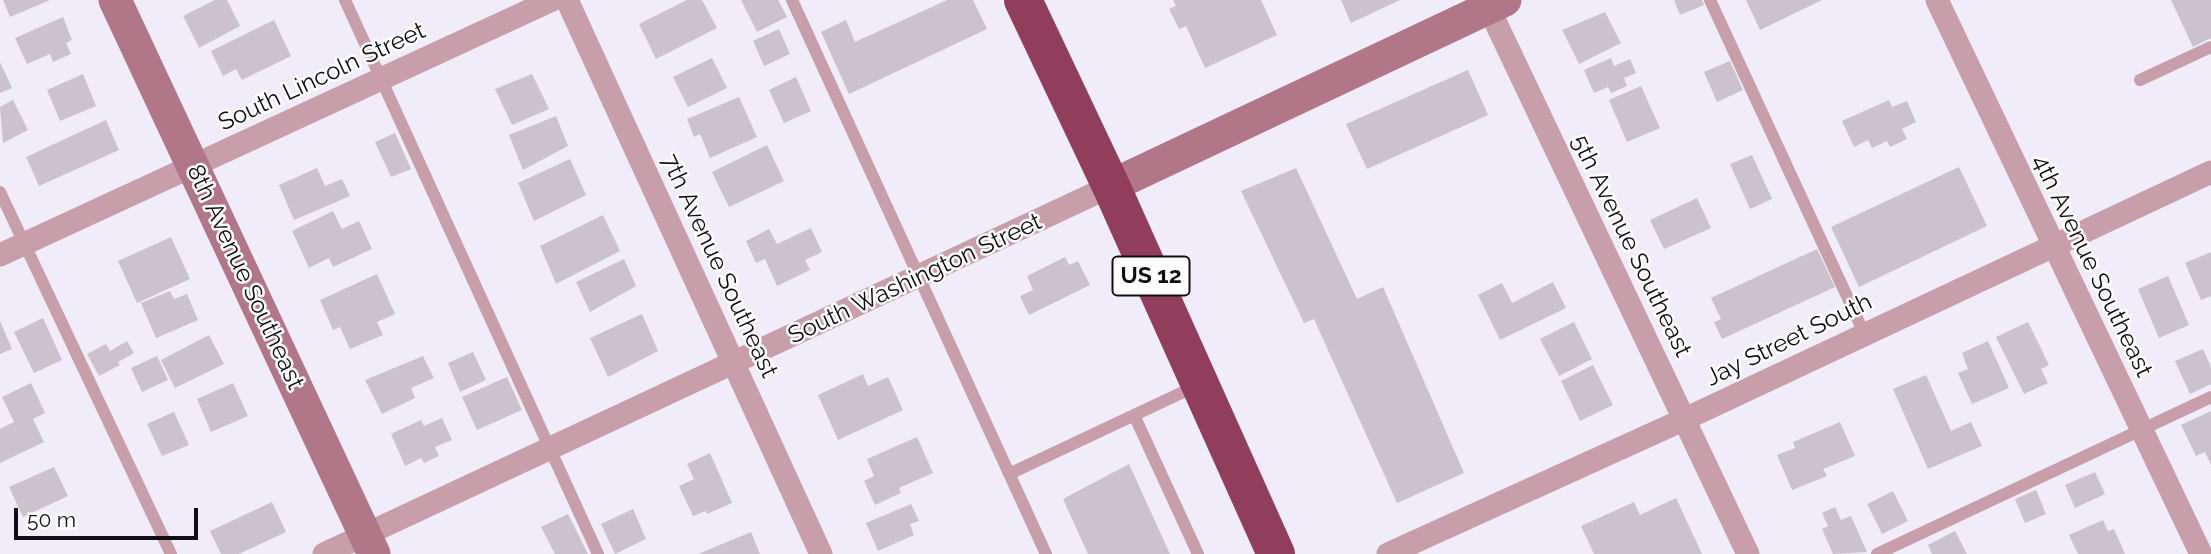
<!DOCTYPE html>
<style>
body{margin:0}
#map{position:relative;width:2211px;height:554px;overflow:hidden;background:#f1ecf9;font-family:Raleway,sans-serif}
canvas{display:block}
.scale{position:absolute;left:14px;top:508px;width:184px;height:32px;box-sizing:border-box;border:4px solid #100e12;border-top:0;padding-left:9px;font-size:21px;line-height:24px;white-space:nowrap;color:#100e12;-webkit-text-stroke:5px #fff;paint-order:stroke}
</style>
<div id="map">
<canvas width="2211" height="554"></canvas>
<div class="scale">50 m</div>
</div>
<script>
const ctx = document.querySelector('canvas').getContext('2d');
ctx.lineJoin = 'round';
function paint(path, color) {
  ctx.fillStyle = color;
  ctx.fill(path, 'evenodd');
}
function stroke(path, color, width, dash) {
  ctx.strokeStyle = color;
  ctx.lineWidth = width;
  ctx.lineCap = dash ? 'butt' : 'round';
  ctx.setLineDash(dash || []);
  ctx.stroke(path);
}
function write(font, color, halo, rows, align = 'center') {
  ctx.font = font + ' Raleway,sans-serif';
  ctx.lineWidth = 5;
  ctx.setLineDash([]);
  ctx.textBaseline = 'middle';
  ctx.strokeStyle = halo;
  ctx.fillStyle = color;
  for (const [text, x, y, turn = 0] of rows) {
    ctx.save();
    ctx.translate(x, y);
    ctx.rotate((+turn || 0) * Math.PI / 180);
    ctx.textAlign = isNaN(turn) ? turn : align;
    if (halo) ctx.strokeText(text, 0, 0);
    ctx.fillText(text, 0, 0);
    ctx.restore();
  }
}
paint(new Path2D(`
 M3,0h47l-40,17z
 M215,0h12l13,26 -41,22 -16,-32z
 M687,0h15l15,28 -61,31 -17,-35z
 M741,0h37l9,17 -30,15z
 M947,0h26l14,29 -138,65 -28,-62 25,-12 9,22z
 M1173,0h88l16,35 -72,33 -19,-42 -7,3 -10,-20 7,-3z
 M1341,0h59l-49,23z
 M1674,0h28l2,5 -24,10z
 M1746,0h76l-62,30z
 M2171,0h40v38l-18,9z
 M1605,12l16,31 -42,21 -17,-34z
 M63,17l9,23 -6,3 5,11 -18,8 -3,-8 -23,10 -12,-26z
 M274,20l17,36 -49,24 -6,-11 -13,7 -12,-25z
 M779,29l11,25 -26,12 -11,-25z
 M712,58l15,30 -39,19 -15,-30z
 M1611,58l3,8 16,-7 6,14 -12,5 3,8 -16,7 -3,-6 -14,6 -10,-23z
 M1730,61l13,29 -26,12 -13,-30z
 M0,62l12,26 -12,5z
 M1468,70l20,45 -121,54 -21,-45z
 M83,74l13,32 -36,15 -13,-31z
 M532,74l17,35 -37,16 -17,-36z
 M796,77l15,34 -27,12 -15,-33z
 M1641,86l19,42 -33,14 -18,-42z
 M739,97l18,40 -47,21 -10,-24 -6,3 -7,-18z
 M13,100l15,30 -25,13 -3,-36z
 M1889,100l3,7 15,-6 9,21 -14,7 5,10 -17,8 -3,-6 -15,7 -4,-8 -14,7 -12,-26z
 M556,116l12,30 -45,24 -14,-35z
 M106,120l13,30 -80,36 -13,-29z
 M395,133l16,36 -20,8 -16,-35z
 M767,145l17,36 -55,26 -17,-35z
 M1752,155l20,44 -22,10 -20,-45z
 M570,159l16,36 -52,26 -16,-38z
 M1959,167l28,59 -128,61 -28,-60z
 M317,168l8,18 17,-7 8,17 -56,24 -15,-35z
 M1296,168l61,131 26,-12 81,186 -67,30 -83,-184 -10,4 -63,-132z
 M1697,198l14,30 -47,21 -14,-29z
 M333,211l9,18 17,-8 13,28 -39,18 -4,-9 -20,10 -17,-37z
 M603,215l17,36 -64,33 -16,-38z
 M811,228l11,24 -17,8 5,10 -33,16 -12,-27 -9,4 -10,-22 23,-12 8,15z
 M171,237l19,42 -53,24 -19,-42z
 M1817,249l18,38 -113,52 -8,-17 7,-3 -10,-21z
 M2211,252v44l-10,4 -16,-37z
 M1065,257l4,8 9,-4 12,24 -61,30 -9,-19 13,-6 -6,-14z
 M624,259l12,27 -46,26 -14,-30z
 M377,274l18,40 -18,8 6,13 -33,14 -10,-22 -7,3 -13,-30z
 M2168,276l21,49 -30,13 -21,-49z
 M1553,282l13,26 -66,32 -22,-45 24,-12 10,20z
 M170,291l4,8 13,-5 11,26 -42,18 -15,-35z
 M642,314l16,37 -50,26 -18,-39z
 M43,318l19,42 -28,13 -20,-41z
 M0,321l12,28 -12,5z
 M1574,322l18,37 -33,17 -19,-37z
 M2028,322l21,43 -8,4 7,14 -24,11 -28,-57z
 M209,335l15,29 -49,24 -14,-28z
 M127,341l7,12 -16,9 2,3 -21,11 -12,-22 19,-10 4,7z
 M1988,341l21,47 -37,16 -14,-31 10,-4 -6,-16z
 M2203,349l8,18v17l-21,10 -15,-33z
 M473,352l13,28 -26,12 -12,-29z
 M157,356l11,24 -26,12 -11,-24z
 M423,356l11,22 -23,10 4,10 -33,16 -17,-34z
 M1593,365l20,40 -33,16 -19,-40z
 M863,374l5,12 20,-9 15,33 -65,30 -20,-45z
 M1926,375l25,56 20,-9 11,24 -54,23 -35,-80z
 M507,377l15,33 -45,20 -15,-33z
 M31,383l14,30 -12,6 11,23 -44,21v-34l14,-7 -12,-25z
 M233,383l15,33 -37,16 -14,-33z
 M2211,411v54l-6,-13 -9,4 -15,-31z
 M174,412l15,33 -27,11 -15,-32z
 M442,418l10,22 -17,7 4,9 -15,7 -3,-5 -16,8 -14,-32 30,-14 3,6z
 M1840,422l15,34 -32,13 4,7 -35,14 -15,-35 18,-7 -2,-6z
 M917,437l16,36 -34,15 2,5 -26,12 -11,-24 10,-5 -7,-17z
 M710,453l22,50 -25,11 -1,-3 -13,5 -14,-30 15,-7 -7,-15z
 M1129,464l41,90h-82l-25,-55z
 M54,467l14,29 -45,21 -14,-30z
 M2095,472l10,22 -30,14 -10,-23z
 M2036,490l10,24 -21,9 -10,-24z
 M1893,491l15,30 -26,13 -15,-30z
 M1676,498l26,56h-108l-13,-28 53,-24 6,13z
 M272,502l14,30 -47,22h-18l-11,-23z
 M911,504l8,17 -9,3 4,11 -36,16 -12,-28z
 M1835,507l6,13 10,-4 16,36 -34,2 -11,-25 6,-3 -6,-13z
 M633,509l13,30 -31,15 -14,-30z
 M568,514l20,40h-33l-14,-27z
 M2103,520l5,11 6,-2 11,25h-47l-9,-19z
 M1955,531l12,23h-35l-4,-9z
 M751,532l9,22h-62z`), '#cbc2cd');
stroke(new Path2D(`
 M345,0l253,554
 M792,0l254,554
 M1710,0l154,333
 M2140,80l71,-33
 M0,192l171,362
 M1134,415l64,139
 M1009,474l187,-88
 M1877,554l334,-157`), '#c79ea9', 12);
stroke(new Path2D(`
 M567,0l254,554
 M1485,0l263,554
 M1937,0l264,554
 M0,255l552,-255
 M324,554l787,-368
 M1388,554l297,-135 526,-247`), '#c79ea9', 23);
stroke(new Path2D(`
 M115,0l259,554
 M1111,186l394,-186`), '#b17687', 33);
stroke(new Path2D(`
 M1023,0l88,186 165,368`), '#903e5b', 38);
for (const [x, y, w] of [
 [1151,276,77]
]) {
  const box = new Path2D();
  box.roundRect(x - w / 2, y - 19.5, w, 39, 5);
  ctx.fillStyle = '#fff';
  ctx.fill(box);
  stroke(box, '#100e12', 2);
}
write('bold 23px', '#100e12', null, [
 ["US 12",1151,276]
]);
write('24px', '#100e12', '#fff', [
 ["South Lincoln Street",322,77,-25],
 ["5th Avenue Southeast",1631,246,64],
 ["7th Avenue Southeast",719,266,65],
 ["4th Avenue Southeast",2092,266,64],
 ["8th Avenue Southeast",245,277,65],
 ["South Washington Street",915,279,-25],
 ["Jay Street South",1789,340,-26]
]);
</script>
